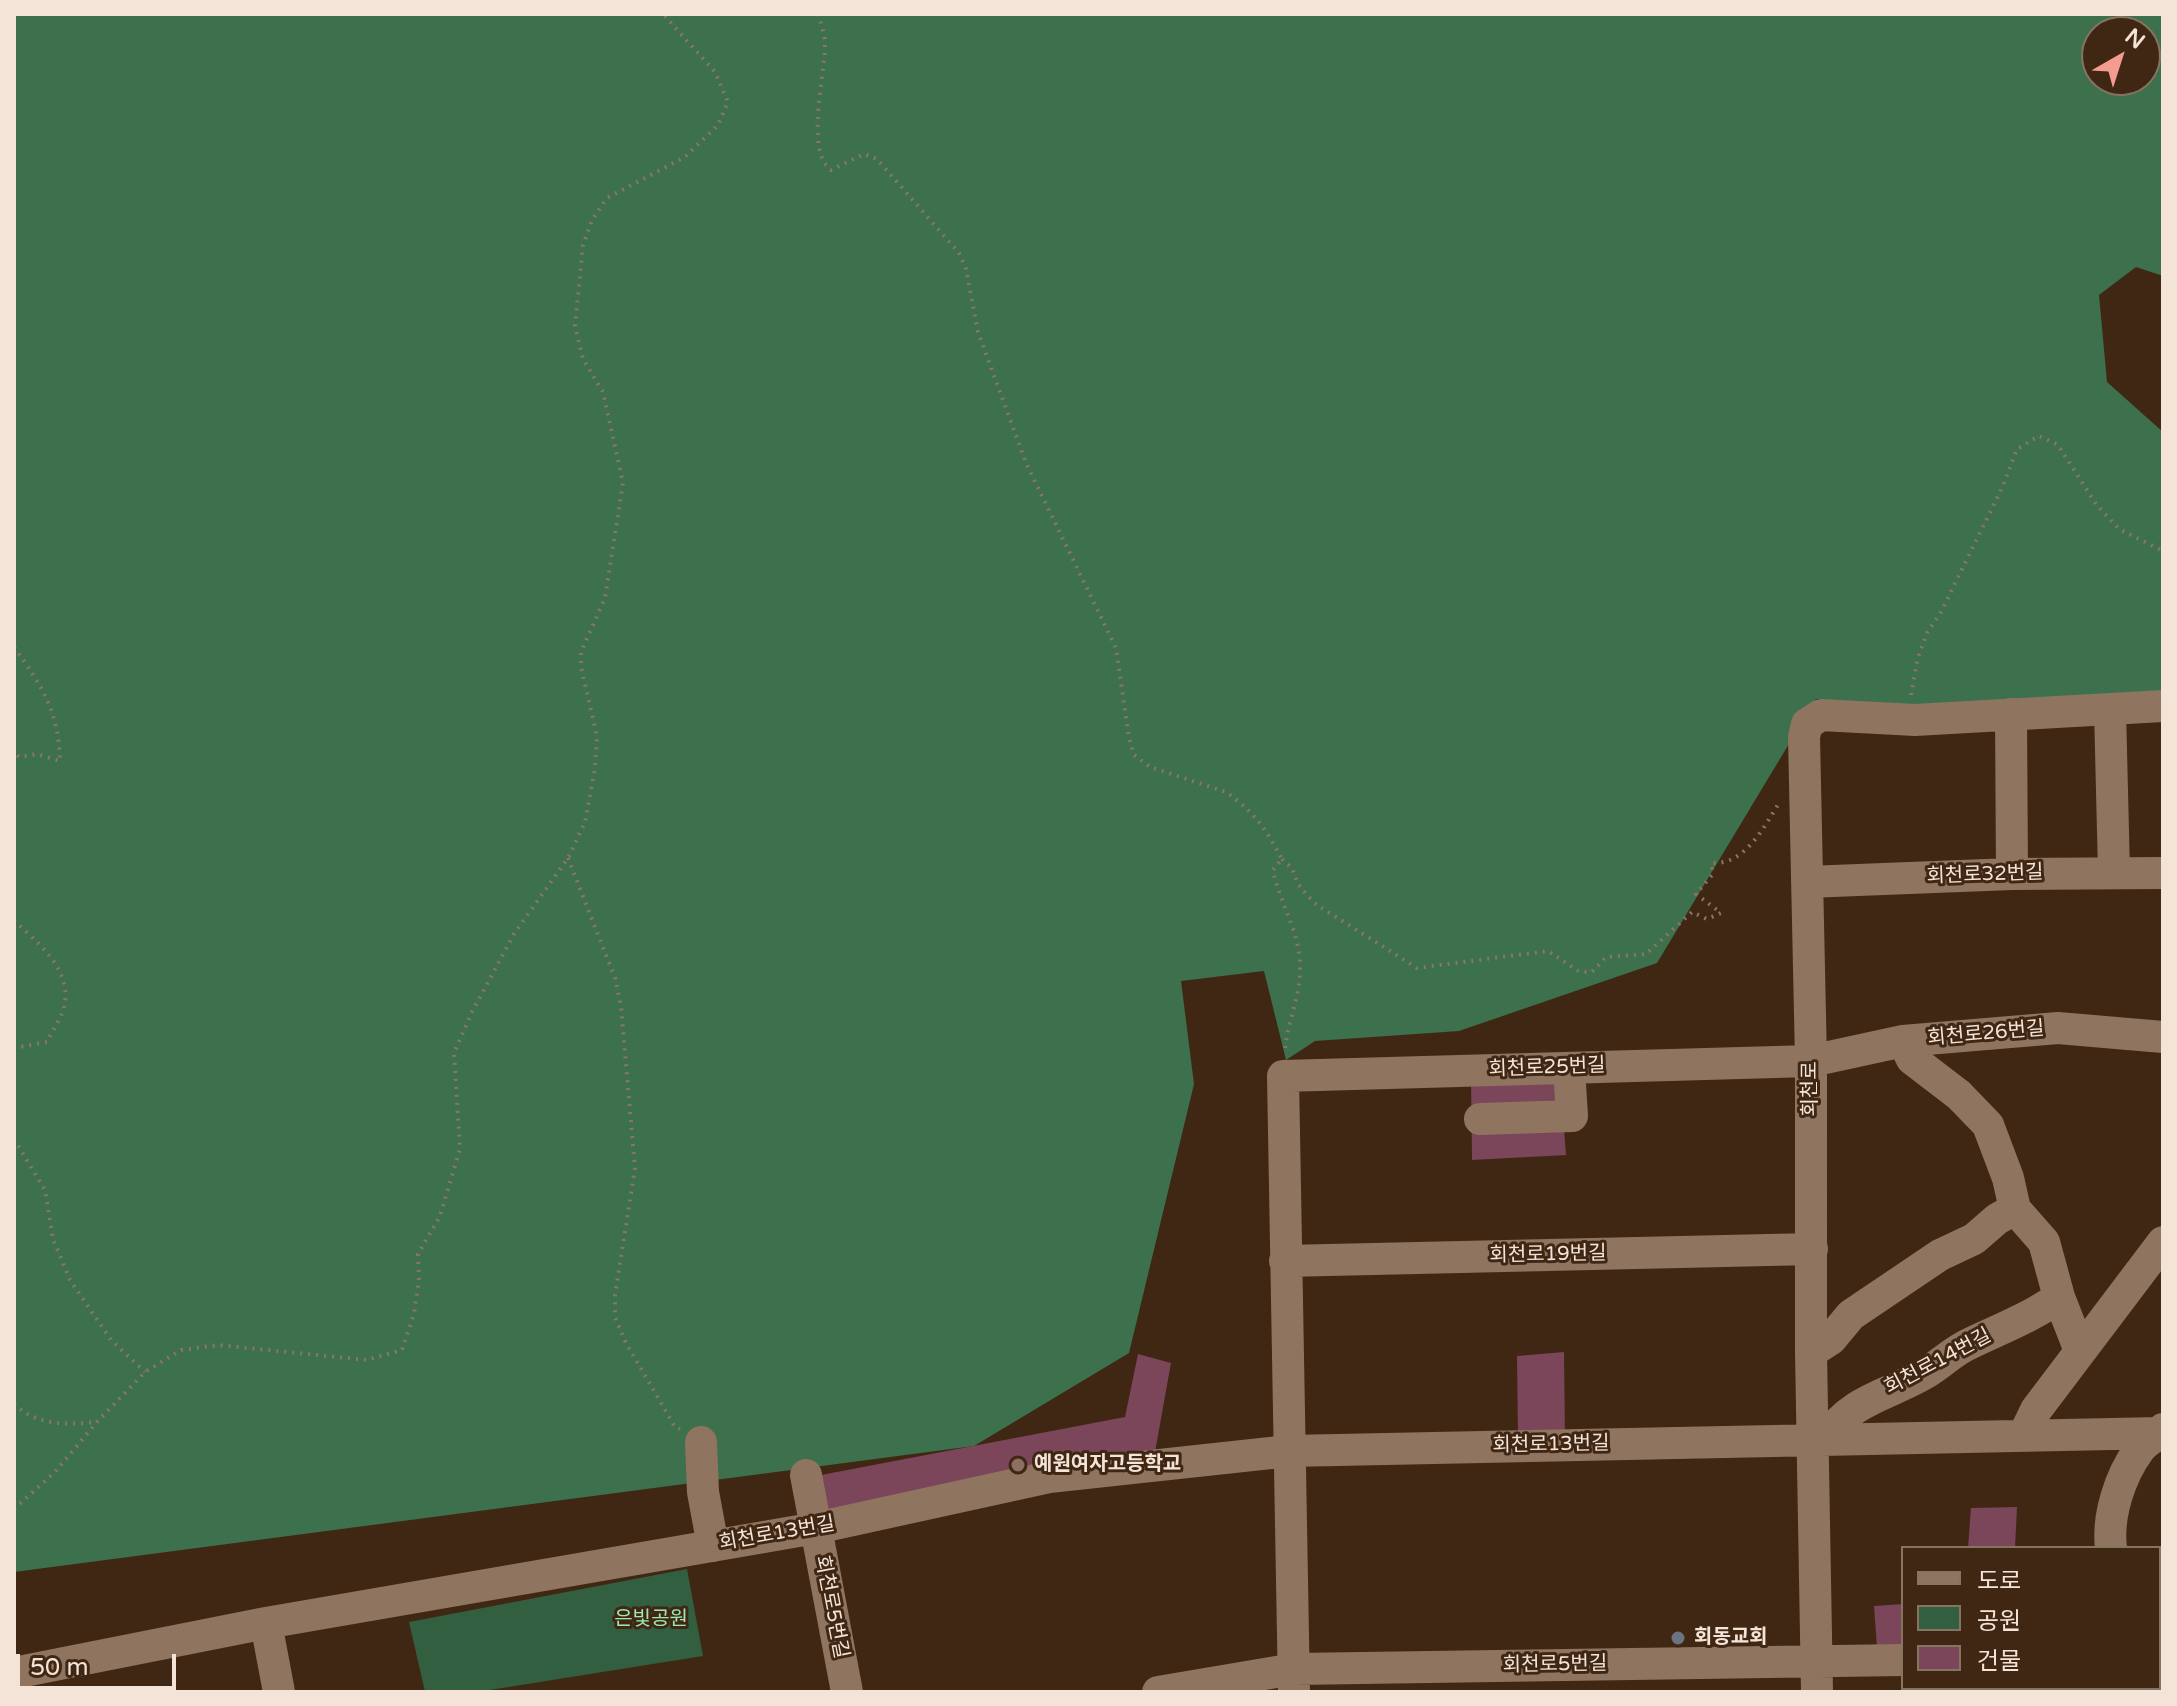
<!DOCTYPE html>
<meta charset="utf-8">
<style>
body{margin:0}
#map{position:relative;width:2177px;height:1706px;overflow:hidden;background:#3f2714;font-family:"Varela Round","Noto Sans KR",sans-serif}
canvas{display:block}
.frame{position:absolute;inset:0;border:16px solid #f4e4d8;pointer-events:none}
.legend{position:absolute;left:1901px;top:1546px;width:260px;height:144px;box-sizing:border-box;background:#3f2714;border:2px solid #877362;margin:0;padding:10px 14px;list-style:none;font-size:24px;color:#f4e4d8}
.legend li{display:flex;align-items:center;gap:16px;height:40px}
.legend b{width:40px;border:2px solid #877362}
.north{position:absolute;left:2081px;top:16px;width:80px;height:80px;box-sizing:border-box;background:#3f2714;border:2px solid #877362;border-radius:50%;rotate:39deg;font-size:22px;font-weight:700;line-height:32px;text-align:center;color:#f4e4d8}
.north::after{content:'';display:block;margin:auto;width:28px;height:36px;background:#f59c90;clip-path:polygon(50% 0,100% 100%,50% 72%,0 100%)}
.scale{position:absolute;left:16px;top:1654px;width:160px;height:36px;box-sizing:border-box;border:4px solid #f4e4d8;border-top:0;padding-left:10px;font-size:24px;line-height:28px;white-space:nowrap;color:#f4e4d8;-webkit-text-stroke:6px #3f2714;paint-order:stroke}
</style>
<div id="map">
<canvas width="2177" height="1706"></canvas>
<div class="frame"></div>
<ul class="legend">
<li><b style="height:10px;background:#8f745f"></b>도로</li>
<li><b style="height:22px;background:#325f40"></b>공원</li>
<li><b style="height:22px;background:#7b455a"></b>건물</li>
</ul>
<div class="north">N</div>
<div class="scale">50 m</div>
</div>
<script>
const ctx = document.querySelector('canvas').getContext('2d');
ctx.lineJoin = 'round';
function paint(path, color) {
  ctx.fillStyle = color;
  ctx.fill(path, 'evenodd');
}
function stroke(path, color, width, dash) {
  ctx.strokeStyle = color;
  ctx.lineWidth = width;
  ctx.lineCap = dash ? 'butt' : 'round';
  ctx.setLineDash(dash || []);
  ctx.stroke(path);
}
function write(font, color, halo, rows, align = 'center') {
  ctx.font = font + ' "Varela Round","Noto Sans KR",sans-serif';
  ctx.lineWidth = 6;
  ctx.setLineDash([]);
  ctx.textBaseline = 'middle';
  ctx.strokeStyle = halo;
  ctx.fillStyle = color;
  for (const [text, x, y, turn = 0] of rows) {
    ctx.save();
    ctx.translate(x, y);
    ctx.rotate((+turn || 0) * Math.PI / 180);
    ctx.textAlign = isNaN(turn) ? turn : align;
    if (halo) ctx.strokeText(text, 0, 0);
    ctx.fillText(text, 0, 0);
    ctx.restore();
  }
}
paint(new Path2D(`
 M687,1569l16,87 -226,36h-52l-16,-70z`), '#325f40');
paint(new Path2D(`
 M14,14h2149v262l-27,-9 -37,28 8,87 56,50v262l-152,20 -195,-15 -159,264 -198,68 -144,10 -29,19 -22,-89 -83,10 13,103 -65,269 -155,93 -960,126zM2097,32h48v48h-48z`), '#3d704c');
paint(new Path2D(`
 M1560,1076l6,79 -94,5 -1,-82z
 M1564,1352l1,85 -47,1 -1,-82z
 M1138,1354l33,9 -16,89 -328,62 -6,-39 304,-58z
 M2017,1507l-2,41h-47l3,-40z
 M1903,1604v45l-26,-1 -3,-42z`), '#7b455a');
stroke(new Path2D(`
 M818,14c3,10 7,21 7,31 0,29 -20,107 6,125l33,-16 13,5 82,94 7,16 12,63 48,131 90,185 13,90 5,17 16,12 76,25c28,20 40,37 56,67l-9,11c7,35 29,65 27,101 0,26 -13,52 -15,79
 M14,647c28,39 45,65 46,114l-23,-7 -18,3 -5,-4
 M1911,695l7,-38 9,-24 14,-21 61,-124 15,-39 22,-13 19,9 38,59 23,25 44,22
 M568,858l47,120 6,28 14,162 -20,127v22l11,26 49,84 5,2
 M1282,859l10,9 6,16 16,19 103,65 131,-17 32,21h12l14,-15 40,-3 46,-42 15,7 14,-6 -25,-19 16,-19v-12c33,2 52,-36 67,-60
 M14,921c24,21 59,50 50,86 -3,12 -12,24 -17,35l-33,6
 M14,1139l31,51 8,49 17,41 41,60 34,32
 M14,1404c23,22 53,21 83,18
 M14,1509l41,-37 42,-50 48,-50 36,-22 37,-5 149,15 35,-10 12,-36 5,-34 -1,-26 22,-38 20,-67 -6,-96 18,-41 42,-78 54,-76 17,-36 10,-53 2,-33 -16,-69v-15l24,-54 18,-115 -20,-91 -20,-33 -8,-33 8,-81 9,-25 15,-22 78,-41 33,-32 10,-23 -13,-30 -52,-58`), '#8a7666', 4, [2, 6]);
stroke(new Path2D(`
 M2110,709l4,164
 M2011,714l1,160
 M1807,882l205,-8 151,-1
 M1903,1041l9,18 47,36 29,30 20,53 7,31 29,33 15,55 21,54
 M1480,1119l92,-3 -3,-48
 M1285,1261l527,-12
 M1811,1352l20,-13 20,-24 89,-60 34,-16 23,-20 18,-10
 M2024,1435l12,-25 127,-168
 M1826,1438c26,-39 60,-42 98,-64 14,-8 26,-20 41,-28 32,-16 66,-28 94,-49
 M701,1442l2,50 10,54
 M806,1475l41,217
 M2111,1548c-4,-32 9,-72 28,-98 6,-9 17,-13 24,-21
 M266,1623l13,69
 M14,1673l252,-50 550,-95 233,-51 240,-26 871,-18
 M1158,1692l136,-23 609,-9
 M1294,1692l-11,-616 528,-15 92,-20 155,-13 105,9
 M1817,1692l-6,-340v-291l-7,-324 3,-13 14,-9 94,5 248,-14
 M2043,1692l2,-4`), '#8f745f', 32);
stroke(new Path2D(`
 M2159,1578l4,-6
 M2159,1654l4,-7
 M2085,1692l3,-4
 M2134,1692l3,-4`), '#cc5a42', 44);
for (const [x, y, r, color] of [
 [1018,1465,8,"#8d6e63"],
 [1678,1638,8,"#6b7280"]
]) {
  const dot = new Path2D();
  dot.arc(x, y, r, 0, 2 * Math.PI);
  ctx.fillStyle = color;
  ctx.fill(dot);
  stroke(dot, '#3f2714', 3);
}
write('20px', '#f4e4d8', '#3f2714', [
 ["회천로32번길",1985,875,-2],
 ["회천로26번길",1986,1034,-5],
 ["회천로25번길",1547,1068,-2],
 ["회천로",1811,1089,-90],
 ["회천로19번길",1548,1255,-1],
 ["회천로14번길",1938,1362,-28],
 ["회천로13번길",1551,1445,-1],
 ["회천로13번길",777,1534,-10],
 ["회천로5번길",831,1607,79],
 ["회천로5번길",1555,1665,-1]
]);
write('bold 20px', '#f4e4d8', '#3f2714', [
 ["예원여자고등학교",1034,1465],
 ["회동교회",1694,1638]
], 'left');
write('20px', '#9be9b1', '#3f2714', [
 ["은빛공원",651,1620]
]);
</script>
